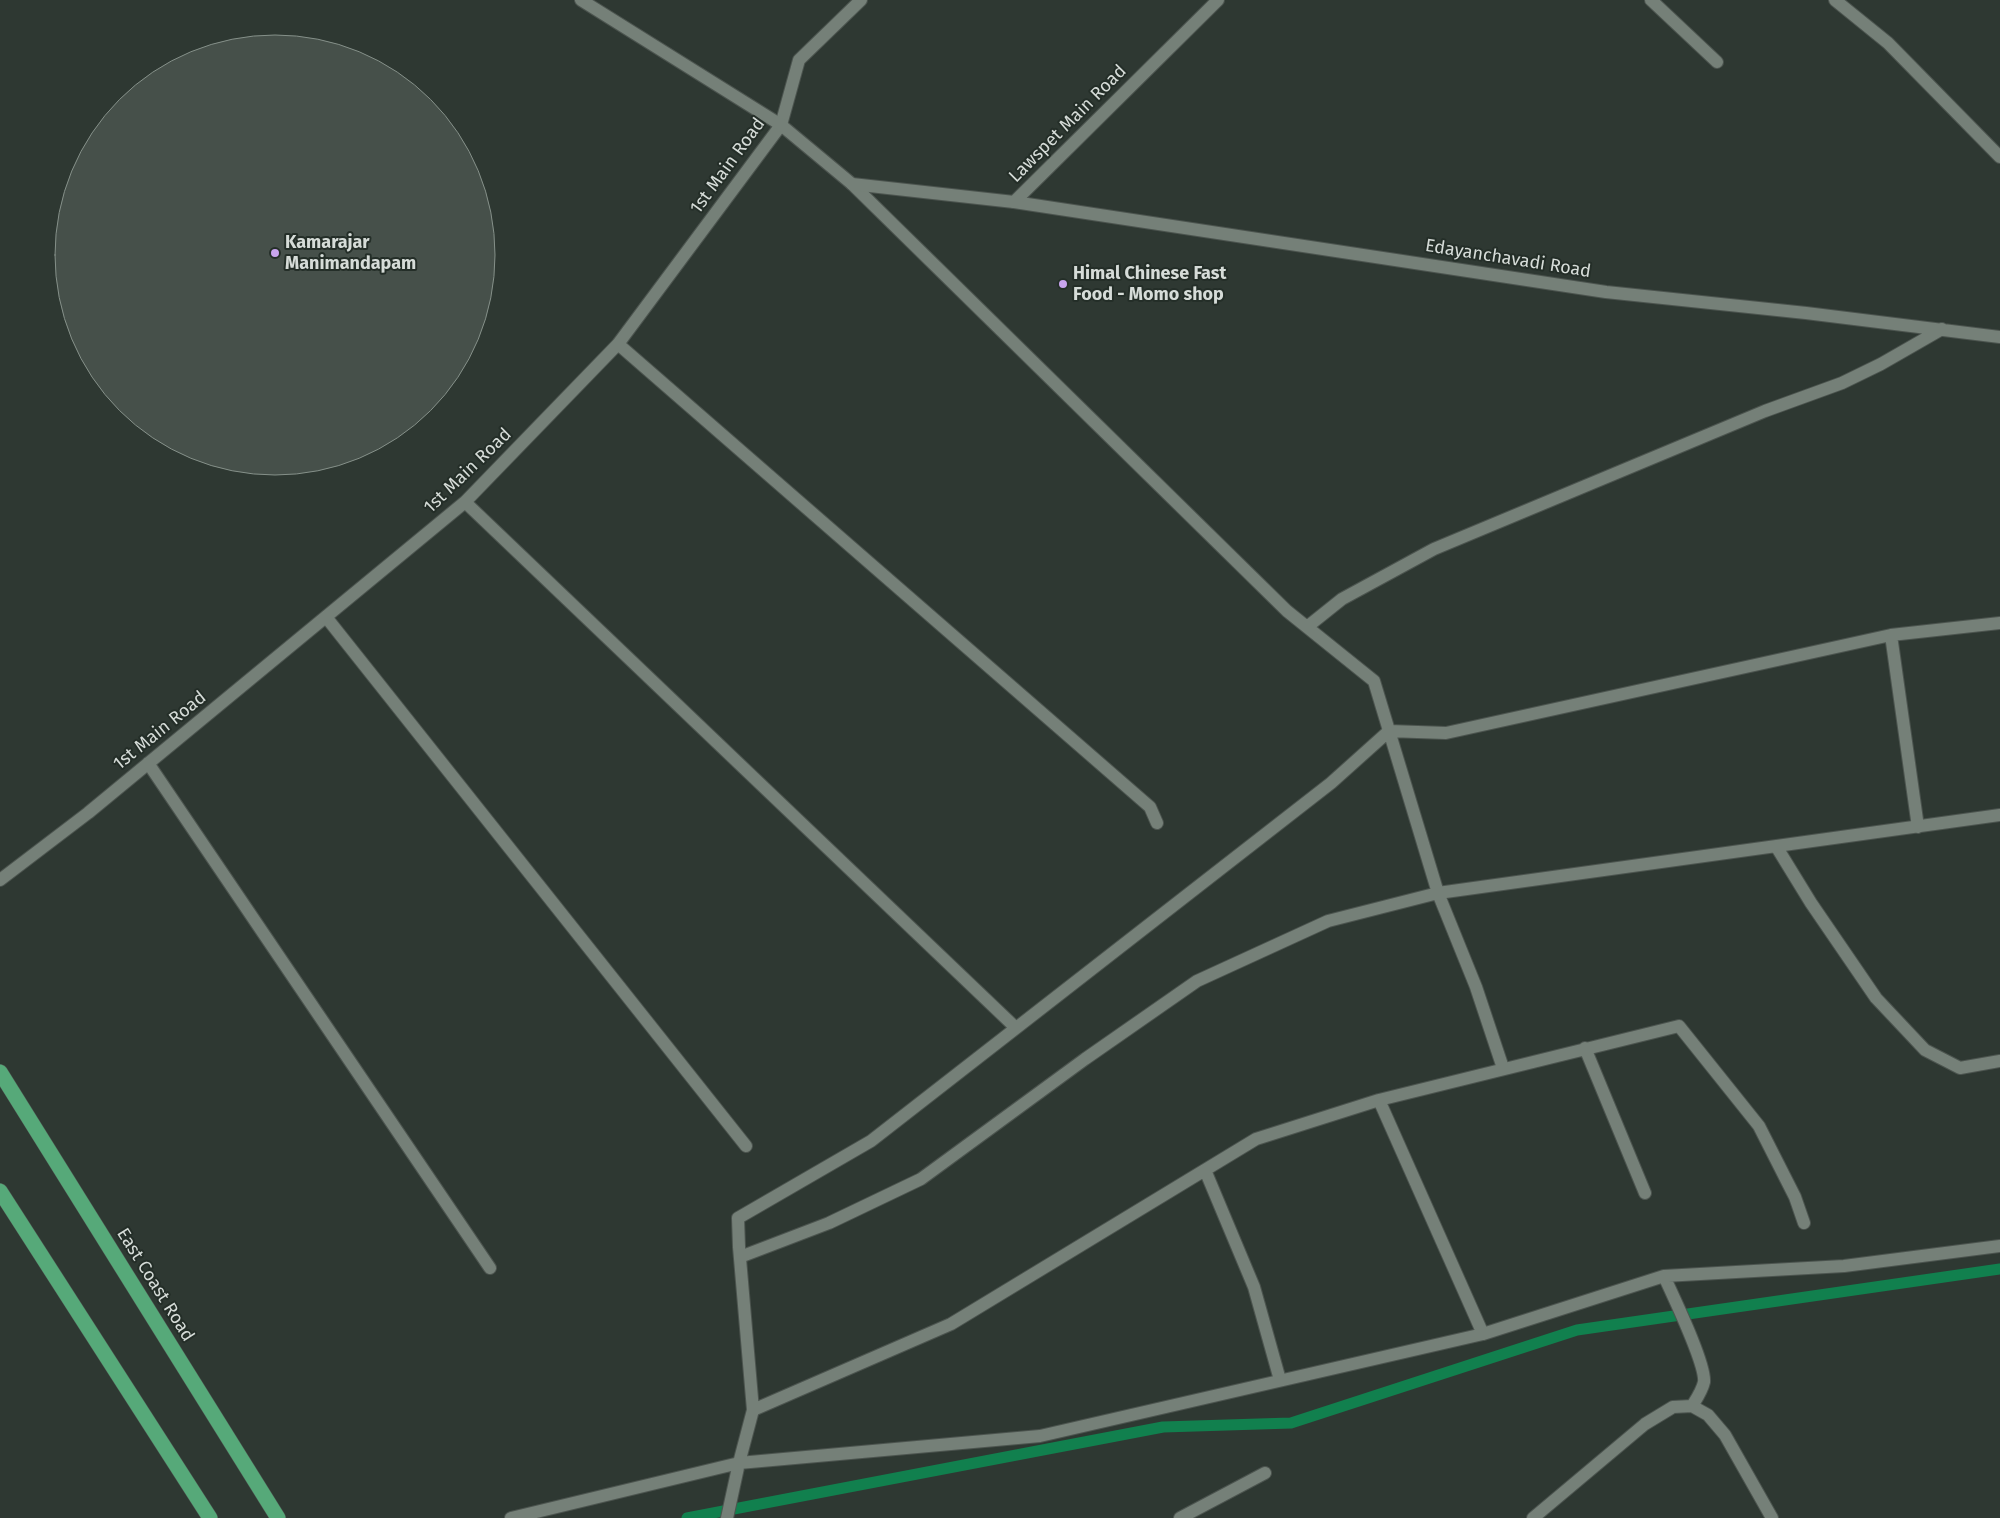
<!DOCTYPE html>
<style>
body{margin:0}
canvas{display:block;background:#2e3832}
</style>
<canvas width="2000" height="1518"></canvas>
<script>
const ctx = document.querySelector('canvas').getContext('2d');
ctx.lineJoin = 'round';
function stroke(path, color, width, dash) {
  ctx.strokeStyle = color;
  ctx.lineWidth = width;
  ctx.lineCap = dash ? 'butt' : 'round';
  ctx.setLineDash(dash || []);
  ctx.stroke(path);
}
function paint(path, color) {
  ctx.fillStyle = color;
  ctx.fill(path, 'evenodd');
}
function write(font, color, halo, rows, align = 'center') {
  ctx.font = font + ' "Fira Sans",sans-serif';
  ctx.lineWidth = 4;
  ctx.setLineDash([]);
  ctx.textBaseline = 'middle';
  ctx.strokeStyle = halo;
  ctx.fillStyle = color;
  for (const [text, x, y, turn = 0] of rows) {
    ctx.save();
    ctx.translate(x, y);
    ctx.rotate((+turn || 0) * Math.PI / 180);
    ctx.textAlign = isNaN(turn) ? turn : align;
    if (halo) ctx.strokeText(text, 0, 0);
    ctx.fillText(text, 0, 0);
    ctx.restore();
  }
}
stroke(new Path2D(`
 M687,1518l476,-91 128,-4 286,-93 423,-61`), '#11804e', 11);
const building = new Path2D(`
 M55 255a220 220 0 1 1 440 0a220 220 0 1 1-440 0Z`);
paint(building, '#46504a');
stroke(building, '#859089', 1);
const street = new Path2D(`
 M1651,0l66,62
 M1835,0l53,43 112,114
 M852,184l435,427 87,70 64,212 38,94 27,81
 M1014,202l592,90 200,21 194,24
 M618,344l532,463 7,16
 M465,502l551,526
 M326,617l420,529
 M1307,627l35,-28 92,-50 331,-138 77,-28 39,-19 61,-35
 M1891,635l27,192
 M148,763l342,505
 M1776,846l35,57 65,95 49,52 35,18 40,-7
 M0,880l88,-67 377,-311 153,-158 163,-219 18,-65 62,-60
 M1585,1048l60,145
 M1379,1100l104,234
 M1205,1170l49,117 26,93
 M740,1257l89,-34 92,-44 164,-120 112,-78 131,-60 110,-28 562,-78
 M1664,1276c9,20 42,88 40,106 -2,9 -7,16 -12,24
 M753,1410l198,-86 305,-185 123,-39 300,-74 80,100 36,71 9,26
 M511,1518l228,-55 301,-27 443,-102 181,-58 180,-10 156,-20
 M727,1518l12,-55 14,-53 -14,-163 -1,-29 133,-77 460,-358 58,-52 57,2 445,-98 109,-12
 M1180,1518l85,-45
 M1533,1518l112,-94 28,-17 19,-1 16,9 17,20 47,83`);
const secondary = new Path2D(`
 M581,0l200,125 71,59 162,18 204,-202`);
const highway = new Path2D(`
 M0,1072l278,446
 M0,1191l210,327`);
stroke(street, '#4c544f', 14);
stroke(secondary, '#4c544f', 14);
stroke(highway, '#4c544f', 16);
stroke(street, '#758078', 12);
stroke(secondary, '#758078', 12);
stroke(highway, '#56a979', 15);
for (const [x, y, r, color] of [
 [275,253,5,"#c9a5ee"],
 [1063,284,5,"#c9a5ee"]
]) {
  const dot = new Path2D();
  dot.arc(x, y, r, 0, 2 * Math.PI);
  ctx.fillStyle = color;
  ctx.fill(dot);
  stroke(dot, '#242e28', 2);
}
write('18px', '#d6dcd8', '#242e28', [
 ["Lawspet Main Road",1068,124,-45],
 ["1st Main Road",728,166,-54],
 ["Edayanchavadi Road",1508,259,9],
 ["1st Main Road",468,471,-44],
 ["1st Main Road",160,731,-39],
 ["East Coast Road",155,1285,58]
]);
write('bold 18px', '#d6dcd8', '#242e28', [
 ["Kamarajar",285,243],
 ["Manimandapam",285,264],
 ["Himal Chinese Fast",1073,274],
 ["Food - Momo shop",1073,295]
], 'left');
</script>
